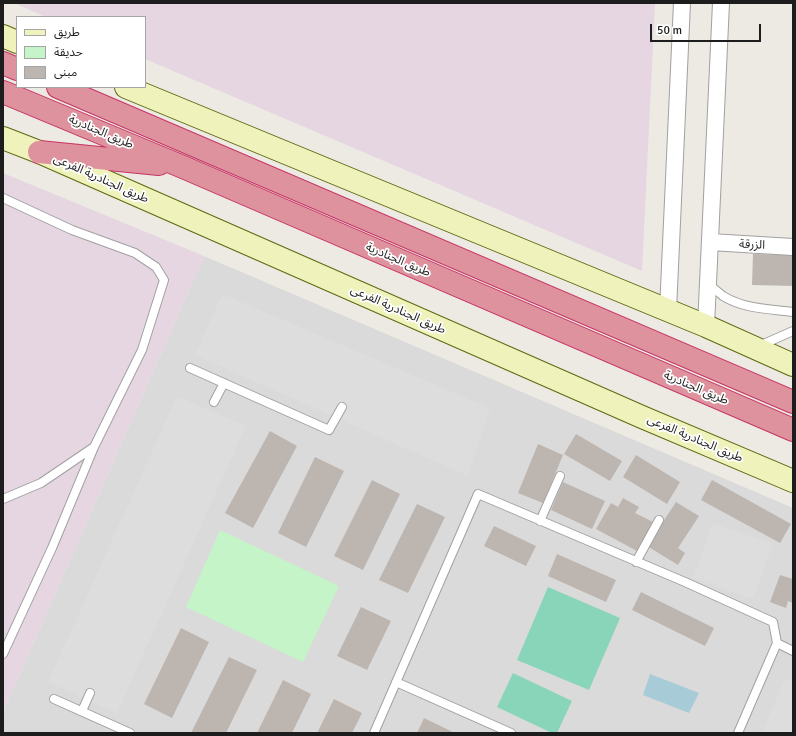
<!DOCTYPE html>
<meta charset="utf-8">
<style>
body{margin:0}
#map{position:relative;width:796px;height:736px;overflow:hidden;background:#edeae3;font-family:Signika,"Noto Sans Arabic",sans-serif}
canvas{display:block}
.frame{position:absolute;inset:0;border:4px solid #1d1d1d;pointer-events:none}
.legend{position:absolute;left:16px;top:16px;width:130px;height:72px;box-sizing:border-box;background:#fff;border:1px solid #a5a5a5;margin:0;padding:5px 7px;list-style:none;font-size:12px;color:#1d1d1d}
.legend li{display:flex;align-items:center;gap:8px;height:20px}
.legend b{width:20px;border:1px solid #a5a5a5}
.scale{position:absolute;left:650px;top:24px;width:111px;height:18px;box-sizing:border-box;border:2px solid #1d1d1d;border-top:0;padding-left:5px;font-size:12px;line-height:14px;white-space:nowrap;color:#1d1d1d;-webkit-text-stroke:3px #fff;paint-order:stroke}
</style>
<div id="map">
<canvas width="796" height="736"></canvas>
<div class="frame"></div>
<ul class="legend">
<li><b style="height:5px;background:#eff3bb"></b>طريق</li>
<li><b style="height:11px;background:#c4f4c8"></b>حديقة</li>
<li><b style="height:11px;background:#bdb6b0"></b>مبنى</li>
</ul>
<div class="scale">50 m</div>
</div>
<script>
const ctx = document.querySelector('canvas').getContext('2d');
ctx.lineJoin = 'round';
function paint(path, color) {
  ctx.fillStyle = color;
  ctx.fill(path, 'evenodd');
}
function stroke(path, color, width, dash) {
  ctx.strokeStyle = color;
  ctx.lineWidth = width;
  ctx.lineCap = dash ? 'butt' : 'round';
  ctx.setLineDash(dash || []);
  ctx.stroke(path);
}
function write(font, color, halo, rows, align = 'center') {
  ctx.font = font + ' Signika,"Noto Sans Arabic",sans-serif';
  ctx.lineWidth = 3.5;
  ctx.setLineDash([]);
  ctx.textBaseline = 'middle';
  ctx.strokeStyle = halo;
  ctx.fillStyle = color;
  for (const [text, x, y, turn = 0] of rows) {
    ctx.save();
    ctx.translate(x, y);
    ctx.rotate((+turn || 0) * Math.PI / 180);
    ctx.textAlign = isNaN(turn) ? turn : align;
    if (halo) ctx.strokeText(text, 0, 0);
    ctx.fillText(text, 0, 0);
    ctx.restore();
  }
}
paint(new Path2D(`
 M204,256l589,252v225h-790v-21z`), '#dbdada');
paint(new Path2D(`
 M14,3h641l-13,268 -497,-212v-42h-99z
 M3,173l201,83 -201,456z`), '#e5d6e2');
paint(new Path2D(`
 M220,530l119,56 -36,76 -117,-55z`), '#c4f4c8');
paint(new Path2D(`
 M548,587l72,31 -31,72 -72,-30z
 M513,673l59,28 -15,32h-5l-55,-26z`), '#88d5b9');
paint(new Path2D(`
 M222,294l268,114 -22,68 -273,-121z
 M177,396l69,30 -129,287 -69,-31z
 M713,523l60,21 -20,55 -60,-21z
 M785,678l8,3v52h-31z`), '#ddd');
paint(new Path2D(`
 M650,674l49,19 -10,20 -46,-18z`), '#a7cbd7');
paint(new Path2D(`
 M753,254l40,1v31l-41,-1z
 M270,431l27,15 -44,82 -28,-15z
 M576,434l46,27 -12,20 -46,-27z
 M538,444l25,11 -20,48 -25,-10z
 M636,455l44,27 -13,22 -44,-27z
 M315,457l29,14 -38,76 -28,-14z
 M372,480l28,14 -37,76 -29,-14z
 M712,480l79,44 -11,19 -79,-43z
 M563,482l42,19 -13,28 -41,-19z
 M623,498l16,9 -4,6 18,9 -16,29 -41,-22 15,-26 7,4z
 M676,502l23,14 -21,32 7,5 -7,12 -31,-19z
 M417,504l28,13 -37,76 -29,-13z
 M494,526l42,20 -10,20 -42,-20z
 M557,554l59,26 -10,22 -58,-26z
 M780,575l13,4v24l-5,-2 -2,7 -16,-6z
 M641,592l73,36 -9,18 -73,-36z
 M361,607l30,14 -24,49 -30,-14z
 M181,628l28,14 -37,76 -28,-14z
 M229,657l28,13 -31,63h-35z
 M283,680l28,14 -19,39h-35z
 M334,699l28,14 -10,20h-35z
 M424,718l31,15h-38z`), '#bdb6b0');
const lane = new Path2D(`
 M3,198l69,32 63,23 21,14 8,13 -22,70 -48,97 -42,101 -49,106
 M709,284c4,4 9,8 14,12 21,13 46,13 70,16
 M759,346l34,-15
 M190,368l139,62 13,-23
 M214,402l10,-19
 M3,499l38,-16 53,-36
 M540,521l20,-45
 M636,562l23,-42
 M777,643l16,8
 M396,682l115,51
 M54,699l76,34
 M82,711l8,-18
 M374,733l104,-239 207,88 88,40 4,21 -39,90`);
const street = new Path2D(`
 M710,242l83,5
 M668,310l14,-307
 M706,326l15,-323`);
const secondary = new Path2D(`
 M3,36l14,6
 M126,87l580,239 87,39
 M3,138l36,14 603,265 151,64`);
const highway = new Path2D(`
 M3,63l14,6
 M58,87l735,315
 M3,92l180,75 610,263
 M39,152l120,12`);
stroke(lane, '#a1a1a1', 10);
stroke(street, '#a1a1a1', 18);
stroke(secondary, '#5d690f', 24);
stroke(highway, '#c73464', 24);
stroke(lane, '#fff', 8);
stroke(street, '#fff', 16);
stroke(secondary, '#eff3bb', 22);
stroke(highway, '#de929e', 22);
write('12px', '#1d1d1d', '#fff', [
 ["طريق الجنادرية",101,132,23],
 ["طريق الجنادرية الفرعى",101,179,24],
 ["الزرقة",752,245,3],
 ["طريق الجنادرية",398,260,23],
 ["طريق الجنادرية الفرعى",398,310,24],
 ["طريق الجنادرية",696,388,23],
 ["طريق الجنادرية الفرعى",695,439,23]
]);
</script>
